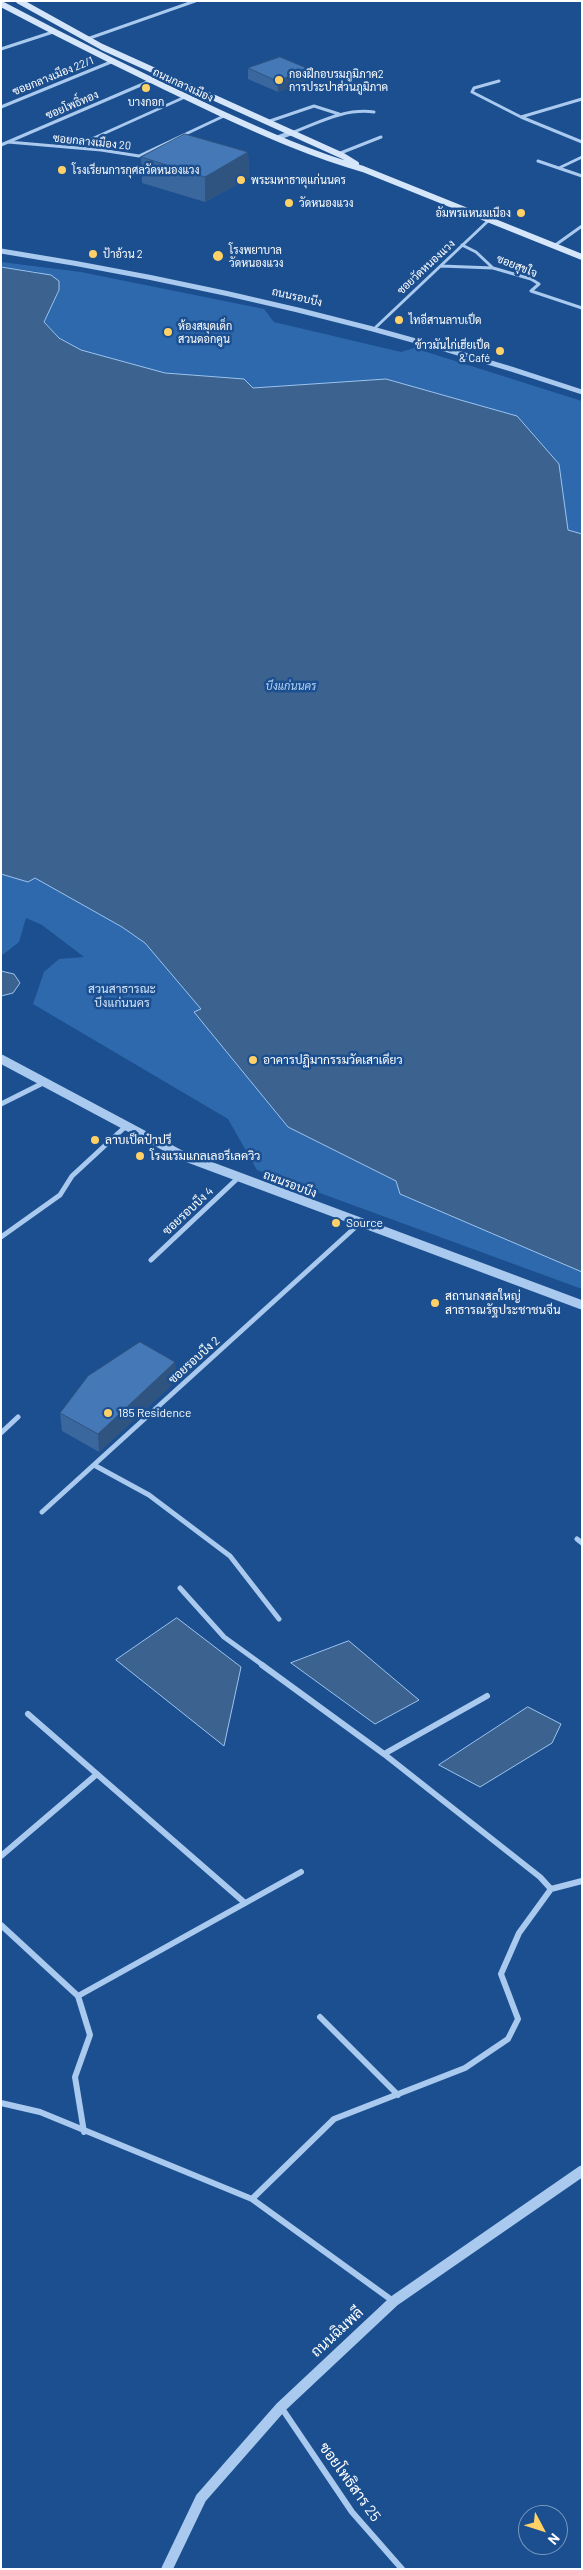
<!DOCTYPE html>
<meta charset="utf-8">
<style>
body{margin:0}
#map{position:relative;width:583px;height:2570px;overflow:hidden;background:#1b4f8f;font-family:Barlow,sans-serif}
canvas{display:block}
.frame{position:absolute;inset:0;border:2px solid #fff;pointer-events:none}
.north{position:absolute;left:518px;top:2505px;width:50px;height:50px;box-sizing:border-box;background:#1b4f8f;border:1px solid #7695bc;border-radius:50%;rotate:130deg;font-size:14px;font-weight:700;line-height:20px;text-align:center;color:#fff}
.north::after{content:'';display:block;margin:auto;width:18px;height:22px;background:#ffd166;clip-path:polygon(50% 0,100% 100%,50% 72%,0 100%)}
</style>
<div id="map">
<canvas width="583" height="2570"></canvas>
<div class="frame"></div>
<div class="north">N</div>
</div>
<script>
const ctx = document.querySelector('canvas').getContext('2d');
ctx.lineJoin = 'round';
function paint(path, color) {
  ctx.fillStyle = color;
  ctx.fill(path, 'evenodd');
}
function stroke(path, color, width, dash) {
  ctx.strokeStyle = color;
  ctx.lineWidth = width;
  ctx.lineCap = dash ? 'butt' : 'round';
  ctx.setLineDash(dash || []);
  ctx.stroke(path);
}
function write(font, color, halo, rows, align = 'center') {
  ctx.font = font + ' Barlow,Sarabun,sans-serif';
  ctx.lineWidth = 5;
  ctx.setLineDash([]);
  ctx.textBaseline = 'middle';
  ctx.strokeStyle = halo;
  ctx.fillStyle = color;
  for (const [text, x, y, turn = 0] of rows) {
    ctx.save();
    ctx.translate(x, y);
    ctx.rotate((+turn || 0) * Math.PI / 180);
    ctx.textAlign = isNaN(turn) ? turn : align;
    if (halo) ctx.strokeText(text, 0, 0);
    ctx.fillText(text, 0, 0);
    ctx.restore();
  }
}
paint(new Path2D(`
 M1,262l80,10 183,37 10,13 127,30 13,-4 168,53v133l-14,-3 -10,-67 -41,-48 -131,-37 -134,9 -8,-9 -79,-6 -85,-23 -21,-12 -15,-16 15,-32 -21,-18 -37,-5z
 M1,874l27,8 7,-5 87,50 23,16 57,66 -7,3 93,115 109,54 3,13 182,78v17l-325,-119 -29,-51 -195,-115 11,-32 15,-13 25,-2 -42,-32 -16,-7 -7,24 -18,14z`), '#2e69ad');
const water = new Path2D(`
 M1,267l50,8 8,6v9l-15,32 15,16 22,12 84,23 79,6 9,9 133,-9 131,37 42,48 9,66 14,4v738l-182,-78 -4,-13 -108,-54 -94,-115 7,-3 -56,-66 -23,-16 -87,-49 -7,4 -27,-8z
 M1,971l13,3 6,9 -7,10 -12,3z
 M177,1618l64,49 -17,79 -108,-86z
 M349,1641l70,59 -44,24 -84,-61z
 M528,1707l33,17 -9,19 -72,44 -41,-22z`);
paint(water, '#3c6290');
stroke(water, '#9cc4f0', 1);
stroke(new Path2D(`
 M87,39l108,-38
 M1,49l52,-17
 M499,81l-25,7 -2,4 49,25 61,25
 M1,107l110,-45
 M521,117l61,-18
 M267,122l47,-16 25,8
 M291,133c27,-10 53,-25 83,-21
 M8,142l93,8 38,6 87,-41
 M1,145l149,-64
 M74,147l111,-50
 M338,154l43,-17
 M538,161l44,15
 M559,168l23,-11
 M462,245l14,7 17,16 38,11 8,5 -8,7 51,17
 M554,246l28,-20
 M441,266l52,2
 M376,327l112,-106`), '#a9c9ee', 3);
stroke(new Path2D(`
 M1,1104l42,-21
 M1,1237l59,-42 12,-19 53,-49
 M151,1260l88,-83
 M1,1433l17,-16
 M94,1465l55,30 81,61 49,63
 M42,1512l318,-289
 M577,1539l5,4
 M180,1588l44,49 40,29`), '#a9c9ee', 5);
stroke(new Path2D(`
 M262,1665l122,89 156,123 11,12
 M28,1714l217,189
 M384,1754l103,-58
 M1,1856l96,-82
 M1,1925l77,71 12,39 -15,42 9,55
 M78,1996l223,-124
 M320,2017l78,78
 M1,2103l39,9 212,87 141,102
 M252,2199l82,-80 131,-51 43,-29 10,-20 -17,-45 18,-41 32,-44 31,-8
 M281,2407l71,105 50,57`), '#a9c9ee', 6);
stroke(new Path2D(`
 M277,138l14,-5
 M1,251c198,31 391,77 581,141`), '#a9c9ee', 5);
stroke(new Path2D(`
 M1,1059l182,97 399,149`), '#a9c9ee', 9);
stroke(new Path2D(`
 M167,2569l34,-71 80,-91 113,-106 188,-130`), '#a9c9ee', 11);
stroke(new Path2D(`
 M19,1l83,46 241,109 13,8
 M1,4c72,38 144,74 217,108 48,22 95,43 145,57l219,88`), '#d6e6fa', 6);
paint(new Path2D(`
 M248,68l61,1v11l-31,12 -30,-13z
 M248,152l1,26 -44,24 -63,-19 -1,-26z
 M175,1362l1,19 -77,71 -37,-21 -2,-18z`), '#3a679d');
paint(new Path2D(`
 M309,69v11l-31,12 -1,-11z
 M248,152l1,26 -44,24v-25z
 M175,1362l1,19 -77,71 -1,-18z`), '#305480');
const building = new Path2D(`
 M280,57l29,12 -32,12 -29,-13z
 M185,134l63,18 -43,25 -64,-20z
 M140,1342l35,20 -77,72 -38,-21 28,-37z`);
paint(building, '#4478b7');
stroke(building, '#305480', 1);
for (const [x, y, r, color] of [
 [279,80,5,"#ffd166"],
 [146,88,5,"#ffd166"],
 [62,170,5,"#ffd166"],
 [241,180,5,"#ffd166"],
 [289,203,5,"#ffd166"],
 [521,213,5,"#ffd166"],
 [93,254,5,"#ffd166"],
 [218,256,6,"#ffd166"],
 [399,320,5,"#ffd166"],
 [168,332,5,"#ffd166"],
 [500,351,5,"#ffd166"],
 [253,1060,5,"#ffd166"],
 [95,1140,5,"#ffd166"],
 [140,1156,5,"#ffd166"],
 [336,1223,5,"#ffd166"],
 [435,1303,5,"#ffd166"],
 [108,1413,5,"#ffd166"]
]) {
  const dot = new Path2D();
  dot.arc(x, y, r, 0, 2 * Math.PI);
  ctx.fillStyle = color;
  ctx.fill(dot);
  stroke(dot, '#1b4f8f', 2);
}
write('11px', '#fff', '#1b4f8f', [
 ["กองฝึกอบรมภูมิภาค2",289,74],
 ["การประปาส่วนภูมิภาค",289,87],
 ["บางกอก",146,102,"center"],
 ["โรงเรียนการกุศลวัดหนองแวง",72,170],
 ["พระมหาธาตุแก่นนคร",251,180],
 ["วัดหนองแวง",299,203],
 ["อัมพรแหนมเนือง",511,213,"right"],
 ["โรงพยาบาล",229,250],
 ["วัดหนองแวง",229,263],
 ["ป้าอ้วน 2",103,254],
 ["ไทอีสานลาบเป็ด",409,320],
 ["ห้องสมุดเด็ก",178,326],
 ["สวนดอกคูน",178,339],
 ["ข้าวมันไก่เฮียเป็ด",490,345,"right"],
 ["& Café",490,358,"right"]
], 'left');
write('11px', '#fff', '#1b4f8f', [
 ["ซอยกลางเมือง 22/1",53,76,-22],
 ["ถนนกลางเมือง",183,85,25],
 ["ซอยโพธิ์ทอง",72,105,-23],
 ["ซอยกลางเมือง 20",92,142,6],
 ["ซอยสุขใจ",517,266,22],
 ["ซอยวัดหนองแวง",426,267,-43],
 ["ถนนรอบบึง",297,297,13]
]);
write('italic 11px', '#b5d3f5', '#1b4f8f', [
 ["บึงแก่นนคร",291,686]
]);
write('12px', '#cfe3fa', '#1b4f8f', [
 ["สวนสาธารณะ",122,989],
 ["บึงแก่นนคร",122,1003]
]);
write('12px', '#fff', '#1b4f8f', [
 ["อาคารปฏิมากรรมวัดเสาเดียว",263,1060],
 ["ลาบเป็ดป๋าปรี",105,1140],
 ["โรงแรมแกลเลอรีเลควิว",150,1156],
 ["Source",346,1223],
 ["สถานกงสุลใหญ่",445,1296],
 ["สาธารณรัฐประชาชนจีน",445,1310],
 ["185 Residence",118,1413]
], 'left');
write('12px', '#fff', '#1b4f8f', [
 ["ถนนรอบบึง",290,1184,21],
 ["ซอยรอบบึง 4",188,1211,-43],
 ["ซอยรอบบึง 2",194,1360,-42]
]);
write('15px', '#fff', '#1b4f8f', [
 ["ถนนฉิมพลี",337,2332,-43],
 ["ซอยโพธิสาร 25",350,2482,54]
]);
</script>
